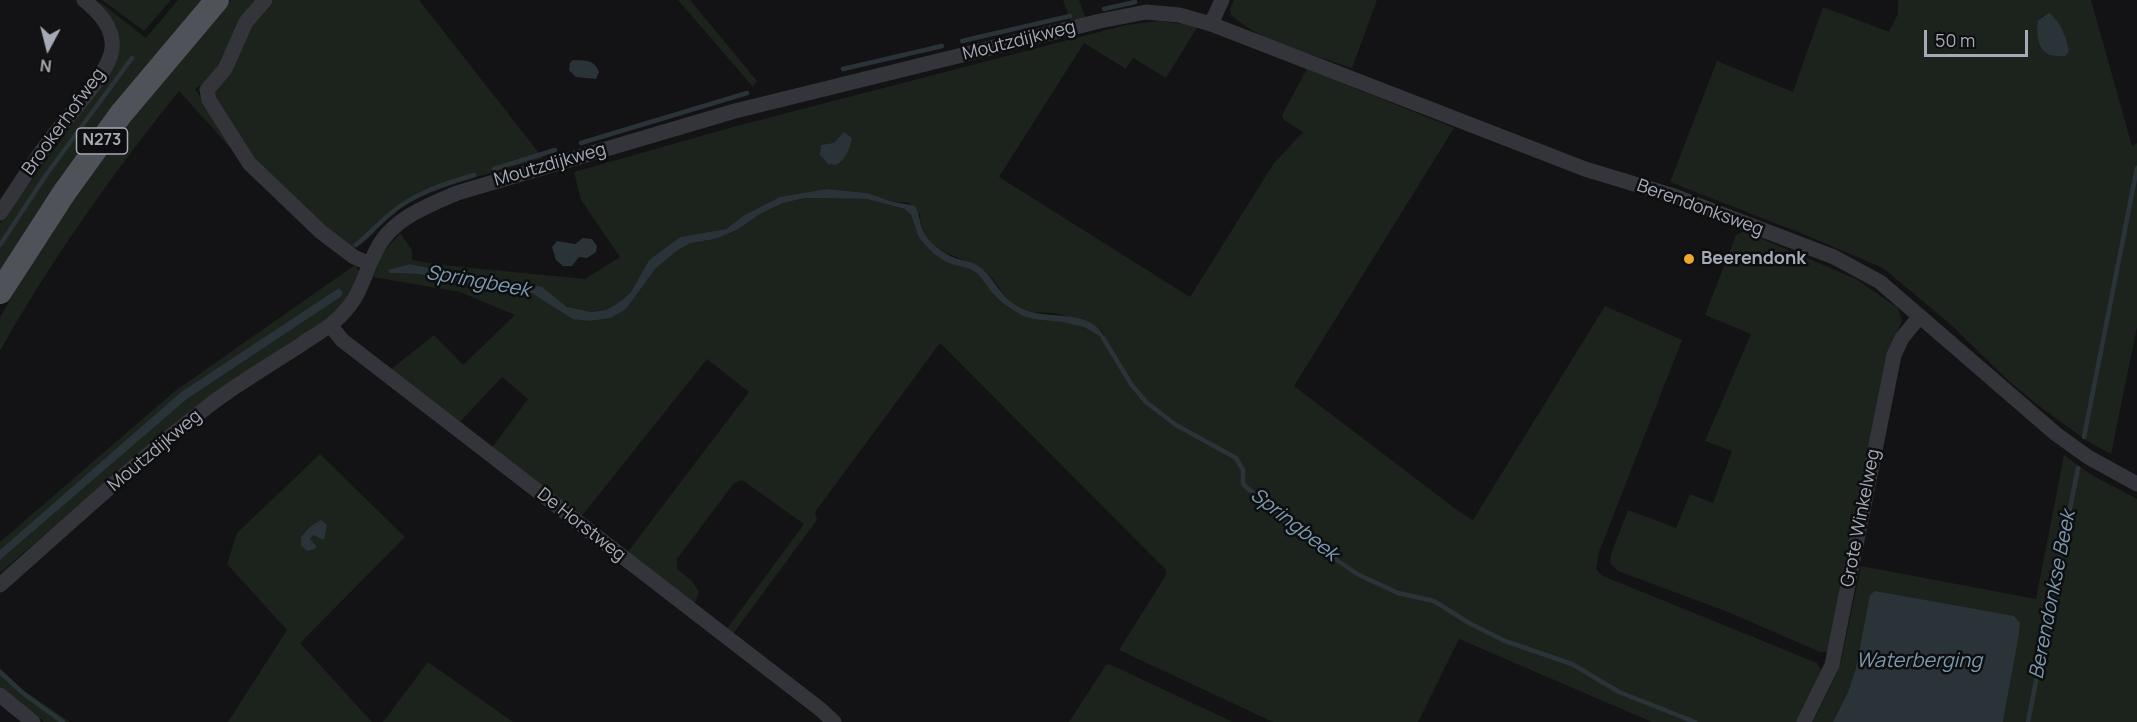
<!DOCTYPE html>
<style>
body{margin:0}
#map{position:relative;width:2137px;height:722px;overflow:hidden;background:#131315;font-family:Manrope,sans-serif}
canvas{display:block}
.north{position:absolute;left:18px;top:18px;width:60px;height:60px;-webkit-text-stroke:4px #0e0e10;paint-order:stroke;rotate:187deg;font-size:16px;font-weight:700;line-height:24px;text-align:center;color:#a5abb5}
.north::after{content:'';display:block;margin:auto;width:21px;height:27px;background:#a5abb5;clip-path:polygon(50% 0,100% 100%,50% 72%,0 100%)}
.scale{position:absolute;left:1924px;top:30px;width:104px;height:27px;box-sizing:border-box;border:3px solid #a5abb5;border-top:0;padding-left:8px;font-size:18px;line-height:21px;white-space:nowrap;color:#a5abb5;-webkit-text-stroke:4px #0e0e10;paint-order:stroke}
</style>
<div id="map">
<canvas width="2137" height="722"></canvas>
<div class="north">N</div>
<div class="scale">50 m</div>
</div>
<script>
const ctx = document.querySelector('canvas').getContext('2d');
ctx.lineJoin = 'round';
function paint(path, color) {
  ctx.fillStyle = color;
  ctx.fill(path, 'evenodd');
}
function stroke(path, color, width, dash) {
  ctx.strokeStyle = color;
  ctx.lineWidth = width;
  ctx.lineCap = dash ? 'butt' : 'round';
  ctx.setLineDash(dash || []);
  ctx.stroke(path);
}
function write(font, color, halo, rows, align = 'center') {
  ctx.font = font + ' Manrope,sans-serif';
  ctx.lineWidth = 5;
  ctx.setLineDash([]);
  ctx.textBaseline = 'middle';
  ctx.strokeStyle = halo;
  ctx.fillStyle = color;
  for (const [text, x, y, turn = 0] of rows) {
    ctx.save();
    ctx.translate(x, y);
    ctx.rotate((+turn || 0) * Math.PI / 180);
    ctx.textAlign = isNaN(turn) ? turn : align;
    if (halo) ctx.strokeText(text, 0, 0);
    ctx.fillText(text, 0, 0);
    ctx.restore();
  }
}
paint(new Path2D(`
 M97,0l49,38 32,-38h32l-210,283v-60l110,-150c14,-41 9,-38 -13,-73z
 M102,0h69l-27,31z
 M231,0h30c-13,23 -31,62 -50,80 -5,4 -11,4 -16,9l51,76 -67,-74c-66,82 -128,169 -179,260v-34l44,-76 55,-78 80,-105z
 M270,0h149l124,158c-47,14 -103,26 -145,51 -17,10 -26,33 -45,39l-18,-11 -83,-76 -41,-68 38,-69z
 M678,0h12l67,81 -4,6z
 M1063,0h16l7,19 -15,3z
 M1234,0h143l-25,68c-40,-14 -90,-25 -121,-53l-1,-6z
 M1898,0h193l41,146 5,-3v184l-26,127 -24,-13 -52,-38 -26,-22 -60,-58 -66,-55 -80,-34 -133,-52 47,-121 76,31 30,-85 66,25 9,-18zM2044,15l4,40c-10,-9 -12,-22 -10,-35z
 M1159,21l39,5 -32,52 -33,-20 -7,11 -42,-26 -85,134 191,120 84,-134 29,-31 -19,-12 -2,-5 25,-46 147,59 -160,258 167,127 12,7 132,-214 77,34 -83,212 -3,17 7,7 214,87 4,7 -21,52h-148l-193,-83 -41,83h-145l-154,-72 47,-75v-5l-226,-227 -125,169 2,8 -85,115 -6,-5 78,-106 -62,-44 -8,3 -57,76v10l15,12 7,11 -5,13 -67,-52 122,-161 -42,-33 -126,158 -90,-68 37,-50 -26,-22 -42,45 -70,-52 44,-35 29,30 52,-50 -55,-23 -87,-15 9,-23 18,-21 12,17v10l29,5 144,14 35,-22 -39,-57 -7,-28 159,-45 393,-102zM827,189l41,4 22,8 19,2 11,12c1,43 49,38 71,62 12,13 13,25 32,32 12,5 24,3 36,5 14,3 30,12 43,17l3,8 -21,-12 -80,-23 -11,-10 -15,-20 -8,-5 -22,-6 -14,-10 -15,-15 -8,-23 -6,-6 -38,-10 -62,-1 -22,5 -23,11 -23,16 -22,9 -24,4 -13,7 -22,18 -30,41 -15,9 -21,3 -69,-32 -45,-3 -57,-12 -29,-1 20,-9 74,15 45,5 13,4 25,19 7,3 17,2 15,-2 15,-9 10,-9 18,-32 31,-23 46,-8 17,-13z
 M1744,231l112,48 42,29 4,13 -6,13 -64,308 -6,10h-6l-92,-40 -110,-41 -8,-8 1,-9 17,-44 48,18 14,-34 23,9 19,-52 -27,-10 46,-107 -46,-19 31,-80z
 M355,265l5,7 -16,33 -19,16 -130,86 -194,165 -1,-1v-11l187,-161 155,-103v-5l-3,-3 -158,104 -181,158v-8l175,-151z
 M320,454l85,83 -105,106 72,79h-144l59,-92 -60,-66 10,-31z
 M2064,455l26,19 47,25v223h-134l17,-99 -164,45 -8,24 -15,30h-20l22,-45 6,-16 20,-95 175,33z
 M428,662l85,60h-130z
 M1109,664l124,58h-164l37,-57z
 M0,671l13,12 57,39h-26l-44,-35z`), '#1b231c');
paint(new Path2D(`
 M2049,13c10,6 18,26 20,38l-4,5c-5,0 -11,0 -15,-1 -13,-4 -14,-24 -12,-35z
 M573,60c13,1 21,-1 26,12l-3,7 -20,-2 -7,-7 1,-7z
 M844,132l8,6c-3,12 -5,20 -16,27l-8,-1 -8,-9 1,-10 13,-2z
 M827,189l41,4 22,8 25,5c6,10 4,21 11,30 6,9 20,19 29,22 8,3 15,3 22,7 19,13 21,31 42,42 28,16 72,-2 87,33l-22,-13 -21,-5 -30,-3 -12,-4 -17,-11 -11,-10 -15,-20 -8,-5 -22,-6 -14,-9 -15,-16 -8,-23 -6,-6 -38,-10 -62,-1 -22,5 -23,11 -23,16 -22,9 -24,4 -13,7 -22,18 -30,41 -15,9 -21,3 -17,-2 -40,-25 -12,-5 -45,-3 -57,-12 -29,-1 -2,-3 22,-6 74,15 45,5 13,3 25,20 24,5 15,-2 15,-9 10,-9 18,-32 31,-23 46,-8 17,-13 37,-19z
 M583,238l9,1 5,7 -1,6 -9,6 -8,-1 -7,9h-9l-7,-6 -4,-13 5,-6 18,3z
 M339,288l3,3v5l-155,103 -187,161v-10l181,-158z
 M321,520l6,5 -3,15 -11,-5 -3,4 6,7 -1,3 -8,2 -6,-6v-8l10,-11z
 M1875,591l139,25 6,7 -1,10 -16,89h-170l15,-30 8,-24 14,-73z`), '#2a3338');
stroke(new Path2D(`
 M1104,9l31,-7
 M962,41l108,-25
 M843,69l99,-23
 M581,143l166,-50
 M494,169l61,-19
 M0,245l46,-70 86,-117
 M356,245c12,-10 22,-21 34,-31 24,-21 54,-30 84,-39
 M1103,338l28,46 15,18 30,23 60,33 7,12v14l59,53 57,38 39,18 36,8 35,22 36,18 67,23 47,28 76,30
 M2084,437l53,-269
 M0,672l24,22 39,28
 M2028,722l50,-254`), '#2a3338', 4.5);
stroke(new Path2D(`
 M265,0l-19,22 -21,47 -18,21 2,10 40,63 72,69 33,25 16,7
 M1211,24l11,-24
 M0,213c16,-23 30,-46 47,-69 15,-21 58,-67 64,-90 6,-23 -11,-41 -27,-54
 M330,325l12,15 478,369 14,13
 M0,585c71,-63 140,-127 215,-184 27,-20 56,-37 84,-55 11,-8 24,-15 34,-23 30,-26 27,-42 44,-74 15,-30 50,-43 80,-56l278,-82 365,-90 46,-9 33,3 32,9 374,145 89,27 160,61 46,25 176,152 32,23 49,27
 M0,695l33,27
 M1804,722l28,-57 62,-310 8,-17 18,-22`), '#34353a', 15);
stroke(new Path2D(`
 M0,292l64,-99 57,-79 96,-114`), '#505259', 24);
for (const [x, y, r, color] of [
 [1689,259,6,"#f0a730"]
]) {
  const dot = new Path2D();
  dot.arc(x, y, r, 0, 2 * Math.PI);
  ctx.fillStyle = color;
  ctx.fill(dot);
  stroke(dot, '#0e0e10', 2);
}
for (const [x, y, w] of [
 [102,141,51]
]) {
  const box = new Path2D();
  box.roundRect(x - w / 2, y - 13, w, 26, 4.5);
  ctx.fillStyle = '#0e0e10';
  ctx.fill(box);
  stroke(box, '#a5abb5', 1.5);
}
write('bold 16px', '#a5abb5', null, [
 ["N273",102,141]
]);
write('18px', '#a5abb5', '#0e0e10', [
 ["Moutzdijkweg",1019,41,-14],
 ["Brookerhofweg",64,122,-54],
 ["Moutzdijkweg",550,165,-16],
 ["Berendonksweg",1700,208,20],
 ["Moutzdijkweg",155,451,-40],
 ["Grote Winkelweg",1861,518,-79],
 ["De Horstweg",581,525,38]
]);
write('bold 18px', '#a5abb5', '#0e0e10', [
 ["Beerendonk",1701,259]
], 'left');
write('italic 20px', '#7c9ab0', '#0e0e10', [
 ["Springbeek",478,282,10],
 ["Springbeek",1294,525,38],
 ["Berendonkse Beek",2053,595,-79],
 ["Waterberging",1919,661]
]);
</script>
